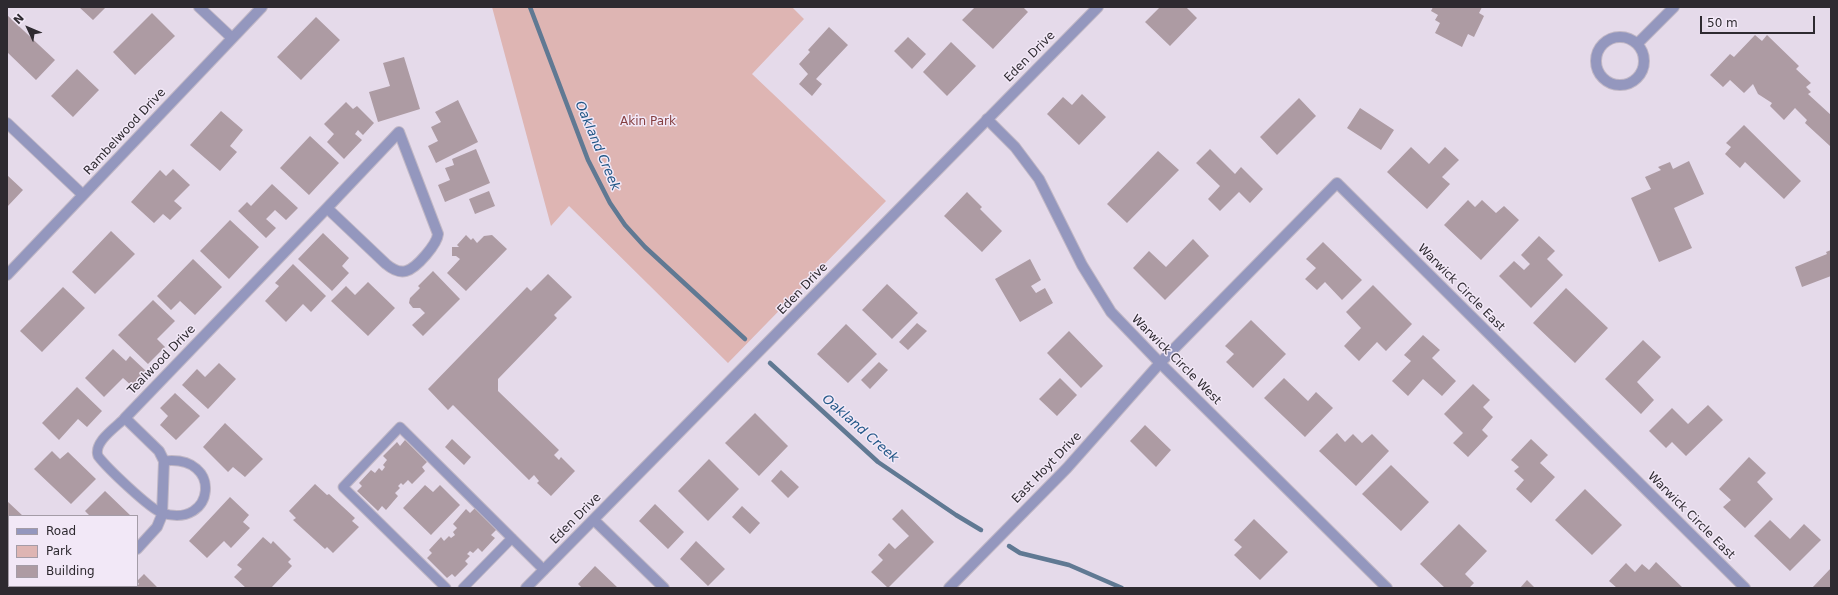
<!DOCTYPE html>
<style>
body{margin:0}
#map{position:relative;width:1838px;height:595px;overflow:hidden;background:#e5daea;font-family:"DejaVu Sans",sans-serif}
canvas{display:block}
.frame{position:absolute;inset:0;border:8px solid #2e2a30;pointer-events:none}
.legend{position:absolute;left:8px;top:515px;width:130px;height:72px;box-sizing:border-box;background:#f2e8f7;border:1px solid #a49ca7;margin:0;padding:5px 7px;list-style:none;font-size:12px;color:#2e2a30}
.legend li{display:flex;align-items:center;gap:8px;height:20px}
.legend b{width:20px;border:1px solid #a49ca7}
.north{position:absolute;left:8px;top:8px;width:40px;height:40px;-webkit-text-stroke:3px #f2e8f7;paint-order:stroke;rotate:314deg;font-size:11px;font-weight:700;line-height:16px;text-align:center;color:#2e2a30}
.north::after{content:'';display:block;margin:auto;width:14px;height:18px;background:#2e2a30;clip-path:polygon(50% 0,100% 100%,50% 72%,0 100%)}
.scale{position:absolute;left:1700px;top:16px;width:115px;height:18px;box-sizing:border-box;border:2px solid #2e2a30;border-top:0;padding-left:5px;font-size:12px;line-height:14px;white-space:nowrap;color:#2e2a30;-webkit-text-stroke:3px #f2e8f7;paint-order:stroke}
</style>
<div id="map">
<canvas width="1838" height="595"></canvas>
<div class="frame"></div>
<ul class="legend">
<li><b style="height:5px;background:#9497be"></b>Road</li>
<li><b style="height:11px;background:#deb5b3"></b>Park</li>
<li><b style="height:11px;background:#ad9ba3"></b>Building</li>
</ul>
<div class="north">N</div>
<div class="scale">50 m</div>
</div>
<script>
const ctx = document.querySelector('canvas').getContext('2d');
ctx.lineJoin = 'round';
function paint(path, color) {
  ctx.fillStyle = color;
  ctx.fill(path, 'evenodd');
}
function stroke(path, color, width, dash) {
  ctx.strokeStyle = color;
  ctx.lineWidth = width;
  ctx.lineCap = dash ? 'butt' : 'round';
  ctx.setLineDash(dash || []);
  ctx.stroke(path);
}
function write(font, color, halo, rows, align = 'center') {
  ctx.font = font + ' "DejaVu Sans",sans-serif';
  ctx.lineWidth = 3;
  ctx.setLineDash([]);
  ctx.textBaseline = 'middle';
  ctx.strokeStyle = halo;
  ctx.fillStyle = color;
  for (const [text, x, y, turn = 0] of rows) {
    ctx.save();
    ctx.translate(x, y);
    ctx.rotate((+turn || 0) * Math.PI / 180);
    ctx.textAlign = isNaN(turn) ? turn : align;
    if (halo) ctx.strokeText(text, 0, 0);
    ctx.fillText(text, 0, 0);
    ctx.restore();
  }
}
paint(new Path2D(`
 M492,7h300l12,12 -52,55 134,127 -158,162 -159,-157 -18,20z`), '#deb5b3');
stroke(new Path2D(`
 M530,7l58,153 22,43 15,22 20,22 100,92
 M770,363l108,99 78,53 25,15
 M1009,546l11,7 49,12 53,23`), '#607993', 4.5);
paint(new Path2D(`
 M79,7h27l-13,13z
 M975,7h48l5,5 -35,37 -31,-29z
 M1160,7h26l11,11 -27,28 -25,-24z
 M1433,7h49l-3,6 5,3 -10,21 -6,-3 -6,13 -27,-14 5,-10 -5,-3 3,-5 -7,-4z
 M152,13l23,23 -40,39 -22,-23z
 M7,15l48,45 -19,20 -29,-28z
 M316,17l24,23 -39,40 -24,-23z
 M829,27l19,18 -32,34 6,5 -10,12 -13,-12 9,-10 -9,-10 11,-12 -2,-2z
 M1755,35l7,6 5,-6 32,31 -3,3 15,14 -5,4 5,5 -3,2 23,21 -1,31 -25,-23 2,-3 -12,-12 -11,12 -14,-14 2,-3 -14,-9 -5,-10 -9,9 -14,-13 -7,7 -13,-12 20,-21 4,3z
 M908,37l18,17 -14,15 -18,-18z
 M951,42l25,24 -29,30 -24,-24z
 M404,57l16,52 -42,13 -9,-30 21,-6 -7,-23z
 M77,69l22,21 -26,27 -22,-21z
 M1082,94l24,23 -27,28 -32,-31 16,-17 9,8z
 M1299,98l17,18 -39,39 -17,-18z
 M458,100l20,42 -42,21 -8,-17 10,-5 -7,-14 10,-5 -6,-10z
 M346,102l7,7 4,-3 17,17 -11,12 -5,-5 -3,4 7,6 -18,19 -17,-17 7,-8 -10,-10z
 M1360,108l34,22 -13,20 -34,-22z
 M221,111l22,19 -13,16 7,6 -17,19 -30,-26z
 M1744,125l57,56 -17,18 -39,-37 -5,6 -15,-14 6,-7 -5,-4z
 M310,136l29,27 -30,32 -29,-27z
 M1411,147l18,17 16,-17 14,13 -17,17 8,7 -23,25 -40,-37z
 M476,149l14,34 -45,19 -7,-17 12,-5 -5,-12 9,-3 -2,-6z
 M1210,149l25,25 6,-7 22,22 -13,14 -11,-11 -19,19 -12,-12 12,-13 -24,-23z
 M1158,151l21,19 -52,53 -20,-19z
 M1689,161l15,33 -30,14 18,40 -33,14 -28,-64 20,-9 -6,-12 16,-7 -3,-3 12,-5 3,7z
 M173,169l17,16 -16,16 8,7 -12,12 -7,-6 -9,9 -23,-21 29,-32 6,6z
 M7,175l16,15 -16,17z
 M272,184l26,24 -12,12 -11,-10 -9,9 10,9 -10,10 -28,-27 9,-9 4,4z
 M489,191l6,15 -20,8 -6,-15z
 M967,192l15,15 -2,2 22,22 -20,21 -38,-36z
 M1468,200l7,7 7,-7 14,13 8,-7 15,14 -38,40 -37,-35z
 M230,220l29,27 -30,32 -29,-28z
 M111,231l24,23 -40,40 -23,-22z
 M323,233l26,25 -7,8 7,7 -17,18 -34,-32z
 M466,235l5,5 2,-2 4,5 7,-7 8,-1 15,14 -41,42 -19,-18 13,-14 -4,-3h-4v-9h7l-2,-2z
 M1539,236l16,15 -8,8 16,16 -32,33 -32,-32 15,-15 10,9 6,-6 -9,-9z
 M1193,239l16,17 -44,44 -32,-32 16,-17 17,16z
 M1323,242l39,38 -20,20 -17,-18 -8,8 -12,-11 11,-11 -10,-9z
 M1831,250v26l-29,11 -7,-20 32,-13 -1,-2z
 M193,259l29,28 -27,28 -15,-14 -9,9 -14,-14z
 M1030,259l11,21 -10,6 5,7 9,-5 8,15 -33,19 -25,-43z
 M293,264l33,32 -15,16 -8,-8 -17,18 -21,-21 14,-15 -4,-3z
 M433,271l27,28 -37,37 -11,-11 13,-12 -5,-5h-7l-4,-5 1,-5 10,-10 -2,-2z
 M548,274l24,23 -18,18 3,3 -59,61v12l61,59 -5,5 5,5 2,-3 14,14 -24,25 -14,-13 2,-2 -5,-6 -5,5 -76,-75 -5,5 -20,-21 99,-102 4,4z
 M368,282l27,26 -27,28 -37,-35 15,-15 9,9z
 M887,284l31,29 -26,26 -30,-29z
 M1373,285l39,39 -26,27 -9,-9 -18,19 -15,-15 17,-18 -15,-16z
 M63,287l22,21 -43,44 -22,-21z
 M1566,288l42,40 -33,35 -42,-40z
 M153,300l22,21 -18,18 8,8 -17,17 -30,-29z
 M1251,320l35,34 -33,34 -27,-26 8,-8 -9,-8z
 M917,323l10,8 -19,19 -9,-8z
 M846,324l31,30 -29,29 -31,-29z
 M1069,331l34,35 -22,22 -34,-35z
 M1423,335l17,15 -8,8 24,23 -14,15 -19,-17 -15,17 -16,-15 19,-20 -7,-6z
 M1643,340l18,17 -24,25 17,18 -13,14 -36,-35z
 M113,349l13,12 4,-5 17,16 -14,15 -10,-9 -19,19 -19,-19z
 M879,362l9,8 -18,19 -9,-9z
 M219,363l17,16 -28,30 -26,-24 15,-16 8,8z
 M1060,378l17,17 -20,21 -18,-17z
 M1284,378l24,23 8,-9 17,16 -28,29 -41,-39z
 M1473,384l17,16 -7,7 10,10 -11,13 6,6 -20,21 -15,-14 10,-10 -19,-19z
 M77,387l25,24 -15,16 -9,-8 -19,21 -17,-17z
 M175,393l25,23 -24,24 -16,-15 8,-9 -8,-8z
 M1708,405l15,15 -37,36 -14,-14 -6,6 -17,-17 23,-23 16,16z
 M755,413l33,33 -29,30 -34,-33z
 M225,423l38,36 -18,18 -12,-10 -5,5 -25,-25z
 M1145,425l26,25 -15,17 -26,-26z
 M1337,433l8,9 8,-8 9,9 10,-9 17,17 -33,35 -37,-35z
 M452,439l19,18 -7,8 -19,-18z
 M1531,439l17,16 -8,8 15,14 -24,26 -15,-14 8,-9 -10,-9 5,-4 -8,-7z
 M405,440l22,22 -5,5 3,4 -13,13 -4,-4 -5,5 -2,-2 -3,3 2,2 -5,5 3,3 -12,14 -4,-4 -4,5 -21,-20 5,-5 -3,-3 12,-13 4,3 4,-5 3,3 3,-4 -2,-2 4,-5 -4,-4 14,-14 3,4z
 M52,451l8,8 8,-7 28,27 -25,25 -37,-35z
 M1749,457l17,16 -9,9 16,17 -28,29 -22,-21 8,-7 -12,-11z
 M709,459l30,30 -31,32 -30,-30z
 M1391,465l38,37 -28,29 -39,-37z
 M781,470l18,17 -11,11 -17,-17z
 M315,484l12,11 2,-1 26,24 -3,3 7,6 -26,26 -6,-6 -2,2 -32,-29 3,-2 -7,-7z
 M425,485l8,7 7,-7 20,20 -29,30 -28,-27z
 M1585,489l37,36 -30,30 -37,-35z
 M105,491l26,25h-41l-5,-5z
 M230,497l19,18 -6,7 7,6 -19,20 -7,-7 -17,17 -18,-17z
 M7,501l16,15h-14v37l-2,-2z
 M655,504l29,28 -16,17 -29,-28z
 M742,506l18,17 -10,11 -18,-17z
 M475,508l22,21 -6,6 4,3 -13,14 -4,-4 -5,5 -3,-2 -3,3 3,2 -5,5 3,3 -13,13 -3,-3 -5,4 -20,-20 5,-5 -3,-3 12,-13 3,4 5,-5 2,2 4,-3 -2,-3 4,-4 -4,-4 13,-15 4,4z
 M902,509l32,33 -46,46 -17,-16 12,-12 -5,-5 11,-12 6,6 14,-13 -17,-17z
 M1254,519l34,33 -28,28 -26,-25 8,-8 -8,-7z
 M1770,520l20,19 14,-15 17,16 -31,31 -36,-35z
 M1459,524l28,27 -22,23 9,9 -5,5h-24l-25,-24z
 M263,537l8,7 2,-3 18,18 -3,3 4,4 -21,22h-25l-12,-11 8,-8 -5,-4z
 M696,541l29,28 -17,17 -28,-27z
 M1656,562l27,26h-66l-8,-7 17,-18 9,9 7,-8 7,6z
 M595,566l23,22h-36l-4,-4z
 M1831,568v20h-19z
 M144,574l14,14h-23l4,-4 -2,-3z
 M1527,580l8,8h-15z
 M19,586h46l-2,2h-46z`), '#ad9ba3');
const service = new Path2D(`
 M125,418c-9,9 -32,24 -27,38 9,12 52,53 64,57 53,17 62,-59 2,-52
 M446,588l-103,-101 57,-60 144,143
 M463,588l49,-50`);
const minor = new Path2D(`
 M199,7l33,31
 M1596 61a24 24 0 1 1 48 0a24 24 0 1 1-48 0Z
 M1637,44l37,-37
 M987,119l28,28 24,32 43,86 29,47 49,51 227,225
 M7,123l76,72
 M399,132l39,102c-1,10 -21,34 -32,37 -7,2 -14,-2 -20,-7l-59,-56z
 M7,275l255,-268
 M594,520l70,68
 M137,549l20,-22 5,-12 2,-54 -5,-10 -34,-33 202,-210
 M99,588l2,-2
 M949,588l118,-120 93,-105 177,-180 408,405`);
const tertiary = new Path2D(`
 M526,588l572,-581`);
stroke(service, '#c0b7c5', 11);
stroke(minor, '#c0b7c5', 12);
stroke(tertiary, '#c0b7c5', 12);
stroke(service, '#9497be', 9);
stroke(minor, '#9497be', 10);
stroke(tertiary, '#9497be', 10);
write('12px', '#2e2a30', '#f2e8f7', [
 ["Eden Drive",1030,57,-45],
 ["Rambelwood Drive",125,132,-47],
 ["Warwick Circle East",1461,288,45],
 ["Eden Drive",803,289,-46],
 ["Tealwood Drive",162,360,-46],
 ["Warwick Circle West",1176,360,45],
 ["East Hoyt Drive",1047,468,-46],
 ["Warwick Circle East",1691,516,45],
 ["Eden Drive",576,519,-45]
]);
write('12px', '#853f40', '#f2e8f7', [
 ["Akin Park",648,122]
]);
write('italic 13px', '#205686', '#f2e8f7', [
 ["Oakland Creek",597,146,67],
 ["Oakland Creek",860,429,41]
]);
</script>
